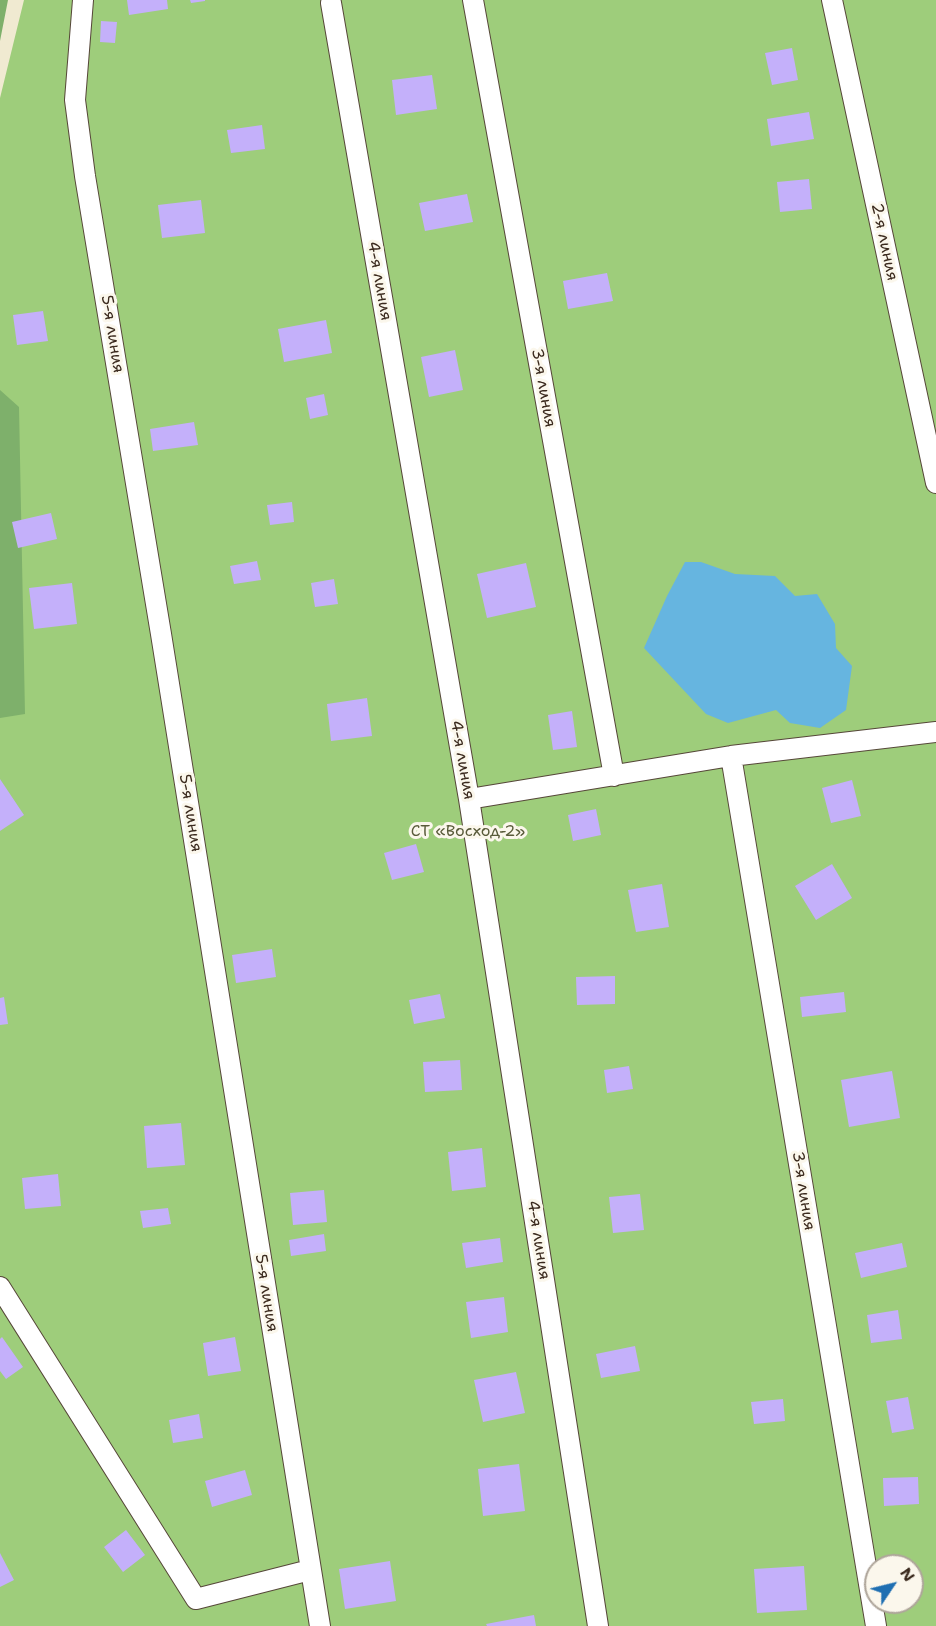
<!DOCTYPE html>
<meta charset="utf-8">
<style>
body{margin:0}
#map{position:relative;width:936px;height:1626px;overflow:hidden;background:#f0ead1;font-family:"Shantell Sans",sans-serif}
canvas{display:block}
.north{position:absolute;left:864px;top:1554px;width:60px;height:60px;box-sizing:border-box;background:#fbf7ec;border:2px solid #aea59a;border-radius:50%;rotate:55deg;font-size:16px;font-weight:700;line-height:24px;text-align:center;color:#3b2a1e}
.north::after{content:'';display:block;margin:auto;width:21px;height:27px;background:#1f6fb2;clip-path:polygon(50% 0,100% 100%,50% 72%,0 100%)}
</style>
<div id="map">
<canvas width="936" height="1626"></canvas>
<div class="north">N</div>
</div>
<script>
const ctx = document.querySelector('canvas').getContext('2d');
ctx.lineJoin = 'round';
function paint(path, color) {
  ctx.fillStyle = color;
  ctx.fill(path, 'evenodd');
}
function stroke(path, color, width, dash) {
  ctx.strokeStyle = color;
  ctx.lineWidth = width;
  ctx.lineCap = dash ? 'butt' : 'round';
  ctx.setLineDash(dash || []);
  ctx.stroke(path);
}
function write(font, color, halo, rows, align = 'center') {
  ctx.font = font + ' "Shantell Sans",sans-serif';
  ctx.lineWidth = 6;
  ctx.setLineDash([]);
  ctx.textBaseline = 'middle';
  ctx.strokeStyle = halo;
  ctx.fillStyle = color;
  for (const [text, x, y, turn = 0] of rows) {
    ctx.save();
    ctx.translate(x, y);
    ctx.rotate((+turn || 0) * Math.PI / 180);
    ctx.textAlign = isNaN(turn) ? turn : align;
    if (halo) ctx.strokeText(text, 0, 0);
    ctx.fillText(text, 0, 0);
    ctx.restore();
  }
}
paint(new Path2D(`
 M24,0h912v1626h-936v-1528zM876,1566h36v36h-36z`), '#9ecd7b');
paint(new Path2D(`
 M0,0h8l-8,41z
 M0,390l19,17 6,307 -25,4z`), '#7eb06b');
paint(new Path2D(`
 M685,562h16l34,12 40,2 20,20 22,-2 18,30 1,24 16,18 -6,44 -26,18 -30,-5 -14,-13 -48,13 -22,-9 -62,-66 23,-52z`), '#66b5e0');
paint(new Path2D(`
 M127,0h40l1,9 -39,6z
 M190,0h15v1l-14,2z
 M101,21l16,1 -2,21 -15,-1z
 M792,48l6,32 -26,5 -7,-32z
 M432,75l5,34 -41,6 -4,-35z
 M809,112l5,27 -43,7 -4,-27z
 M262,125l3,24 -34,4 -4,-23z
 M809,179l3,30 -32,3 -3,-30z
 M467,194l6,28 -48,9 -6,-28z
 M201,200l4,33 -43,5 -4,-33z
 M607,273l6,28 -45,8 -5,-28z
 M43,311l5,30 -31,4 -4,-30z
 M326,320l6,33 -48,9 -6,-33z
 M455,350l8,40 -34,7 -8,-40z
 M324,394l4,21 -18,4 -4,-21z
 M194,422l4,23 -45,6 -3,-22z
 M292,502l2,20 -24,3 -3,-20z
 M51,513l6,26 -39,9 -6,-26z
 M257,561l4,19 -27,4 -4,-18z
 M526,563l10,44 -49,11 -10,-44z
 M334,579l4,25 -23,3 -4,-24z
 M72,583l5,41 -43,5 -5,-41z
 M367,698l5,38 -41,5 -4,-37z
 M572,711l5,36 -24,3 -5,-35z
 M0,779l24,36 -24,16z
 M852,780l9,36 -30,7 -9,-35z
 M596,809l5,26 -28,6 -5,-26z
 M416,844l8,28 -32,8 -8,-27z
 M832,864l20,34 -36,22 -21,-34z
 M662,884l7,43 -33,5 -8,-42z
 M272,949l4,28 -40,6 -4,-28z
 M615,976v28l-38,1 -1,-28z
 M844,992l2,20 -44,5 -2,-20z
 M440,994l5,24 -31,6 -5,-24z
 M4,997l4,27 -8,1v-27z
 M460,1060l2,30 -37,2 -2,-30z
 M629,1066l4,23 -26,4 -3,-23z
 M892,1071l8,47 -51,9 -8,-47z
 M181,1123l4,42 -38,3 -3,-42z
 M482,1148l4,39 -34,4 -4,-39z
 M58,1174l3,32 -36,3 -3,-31z
 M324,1190l3,32 -34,3 -3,-32z
 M640,1194l4,36 -31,3 -4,-36z
 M168,1208l3,16 -28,4 -3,-17z
 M324,1234l2,17 -35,5 -2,-16z
 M500,1238l3,24 -37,6 -4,-25z
 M902,1243l5,24 -46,11 -6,-25z
 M504,1297l4,35 -37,6 -5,-36z
 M898,1310l4,29 -31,4 -4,-28z
 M2,1337l21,30 -17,12 -6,-8v-32z
 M235,1337l6,34 -33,5 -5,-33z
 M635,1346l5,25 -39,7 -5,-24z
 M516,1372l9,41 -42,9 -9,-42z
 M908,1397l6,32 -22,4 -6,-32z
 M783,1399l2,22 -31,3 -3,-22z
 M199,1414l4,24 -30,5 -4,-23z
 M519,1464l6,47 -42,5 -5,-47z
 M245,1470l7,25 -40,12 -7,-26z
 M918,1477l1,27 -35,2 -1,-28z
 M126,1530l19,25 -22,17 -19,-25z
 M0,1553l14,27 -14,7z
 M390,1561l6,40 -51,8 -6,-40z
 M804,1566l3,44 -50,3 -3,-44z
 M534,1615l2,11h-49l-1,-2z`), '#c4b0fa');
const minor = new Path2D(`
 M83,0l-8,100 10,76 76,458 159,992
 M473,0l141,776
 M832,0l104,483
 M331,3l138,796 129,827
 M731,756l145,870
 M469,799l262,-43 205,-24
 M0,1287l196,312 114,-29`);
stroke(minor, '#564739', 22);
stroke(minor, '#fff', 20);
write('16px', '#3b2a1e', '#fbf7ec', [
 ["2-я линия",884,242,78],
 ["4-я линия",379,281,80],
 ["5-я линия",112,334,81],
 ["3-я линия",543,388,80],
 ["4-я линия",462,760,80],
 ["5-я линия",190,813,81],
 ["3-я линия",803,1191,81],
 ["4-я линия",538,1240,81],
 ["5-я линия",266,1293,81]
]);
write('16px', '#595b3a', '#fbf7ec', [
 ["СТ «Восход-2»",468,832]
]);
</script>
